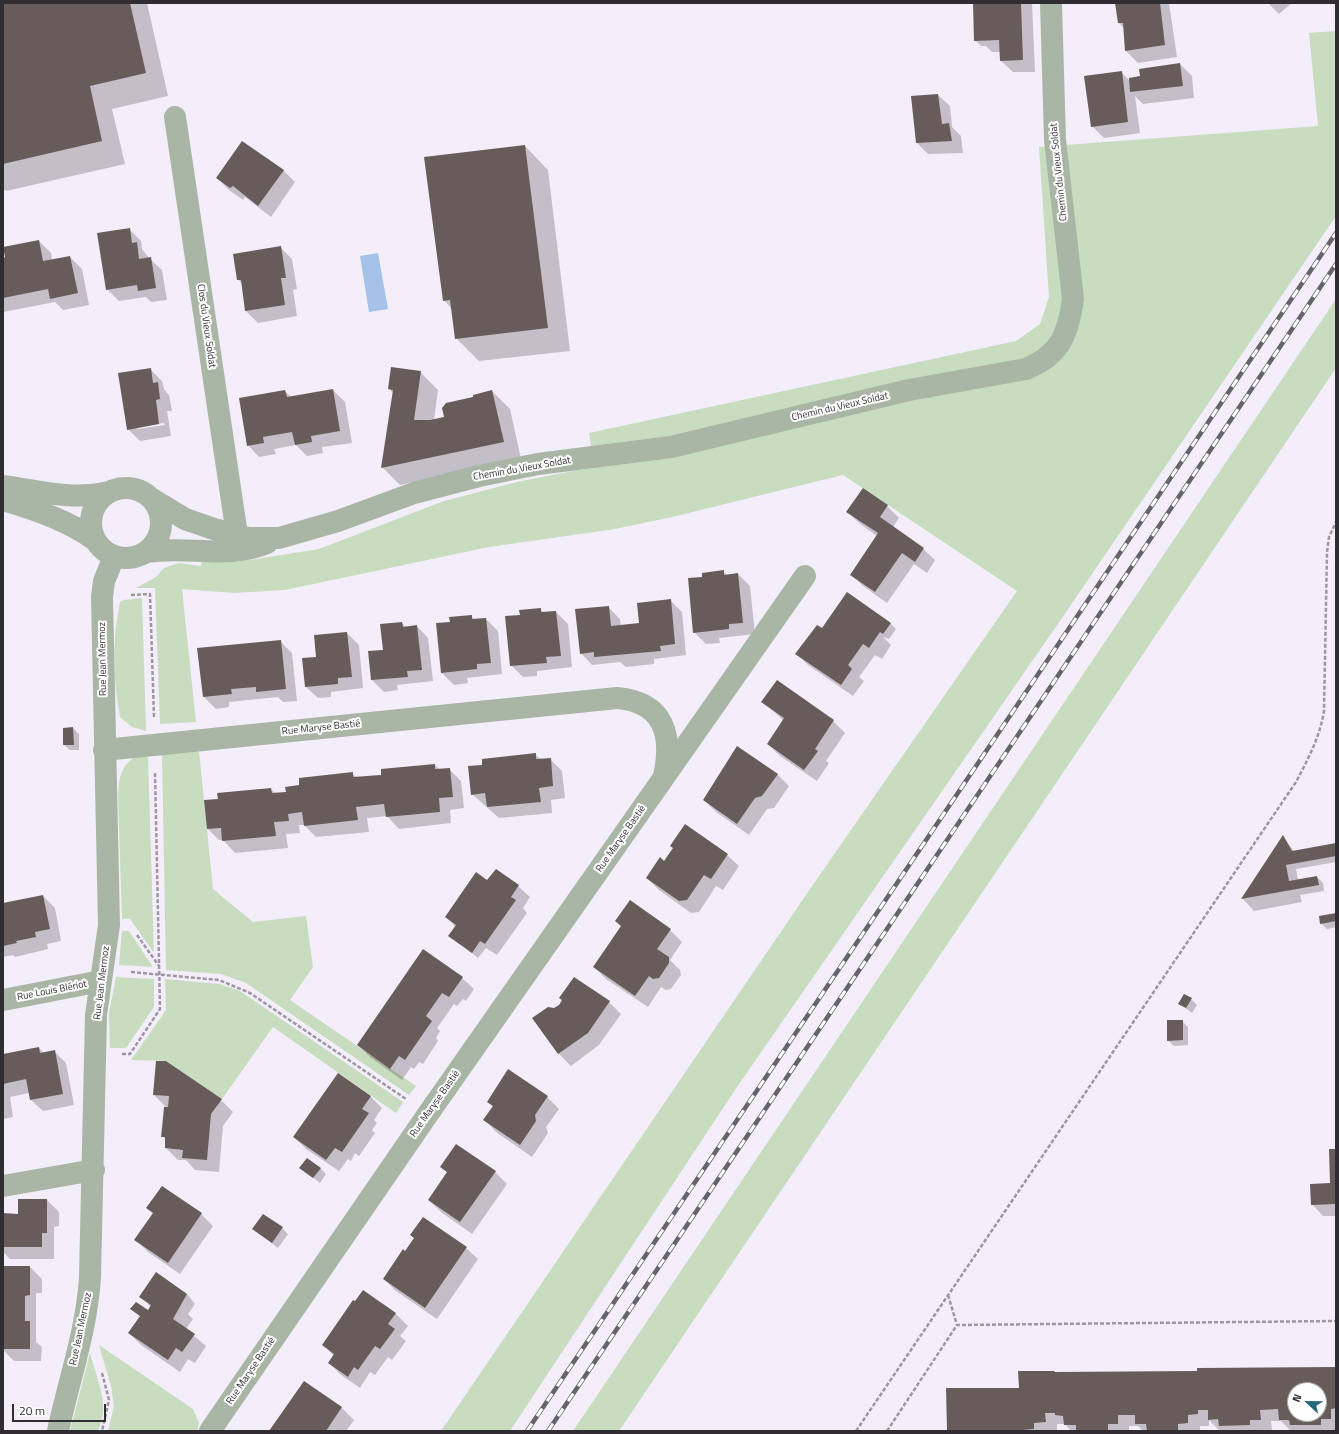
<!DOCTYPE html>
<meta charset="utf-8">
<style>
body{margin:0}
#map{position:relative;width:1339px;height:1434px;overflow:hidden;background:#f4eefa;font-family:"Titillium Web",sans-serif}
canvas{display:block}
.frame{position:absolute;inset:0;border:4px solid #302d32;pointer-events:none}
.north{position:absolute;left:1287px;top:1382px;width:40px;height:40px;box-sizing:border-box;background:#fefefe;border:1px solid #acaaac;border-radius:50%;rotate:292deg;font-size:11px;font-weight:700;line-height:16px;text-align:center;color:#302d32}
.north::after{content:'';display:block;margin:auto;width:14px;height:18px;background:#246879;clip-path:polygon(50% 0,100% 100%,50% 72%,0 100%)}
.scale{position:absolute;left:12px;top:1404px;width:94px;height:18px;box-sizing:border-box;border:2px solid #302d32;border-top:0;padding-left:5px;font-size:12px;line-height:14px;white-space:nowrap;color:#302d32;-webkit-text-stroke:3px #fefefe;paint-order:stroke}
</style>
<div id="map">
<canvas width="1339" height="1434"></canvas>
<div class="frame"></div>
<div class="north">N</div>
<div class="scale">20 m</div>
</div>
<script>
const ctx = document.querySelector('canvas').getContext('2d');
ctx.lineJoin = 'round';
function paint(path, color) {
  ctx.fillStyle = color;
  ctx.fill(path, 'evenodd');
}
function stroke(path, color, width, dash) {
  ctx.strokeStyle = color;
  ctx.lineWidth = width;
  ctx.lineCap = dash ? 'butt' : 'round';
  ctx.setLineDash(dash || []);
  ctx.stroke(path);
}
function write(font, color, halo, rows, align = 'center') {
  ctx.font = font + ' "Titillium Web",sans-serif';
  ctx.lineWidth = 4;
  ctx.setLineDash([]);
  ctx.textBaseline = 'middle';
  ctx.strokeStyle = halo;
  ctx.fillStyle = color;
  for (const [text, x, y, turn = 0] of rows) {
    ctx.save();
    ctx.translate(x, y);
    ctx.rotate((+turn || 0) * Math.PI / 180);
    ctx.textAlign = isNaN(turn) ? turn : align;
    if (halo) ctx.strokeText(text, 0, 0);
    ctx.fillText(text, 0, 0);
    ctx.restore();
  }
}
paint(new Path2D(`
 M1336,31v185l-274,402 -325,469 -227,344h-69l369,-542 207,-298 -174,-116 -171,42 -57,12 -126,18 -204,43 -51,3 -52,-4 14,133 -36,2 -5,-136h-19l20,-11 8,-9 15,-5 22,3 1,-7 48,1 69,-11 125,-48 73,-19 61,-12 17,-2 -6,-35 427,-92 24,-17 9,-27 -10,-150 279,-21 -9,-93z
 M1336,299v69l-717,1063h-46z
 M142,598l4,133 -14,-4 -12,-10c-7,-39 -8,-77 0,-115l4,-2z
 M199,751l14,138 40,33 53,-6 7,51 -23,33 126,86 -7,9 -163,-112 -25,-9 -55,-4 -4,-216z
 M134,757h14l6,196 -24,-34h-8l-4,-123c1,-17 2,-28 16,-39z
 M122,931h7l24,36 -34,-2z
 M116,977l38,2v28l-28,41h-16l-1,-35z
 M165,979l54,5 21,7 163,111 -7,11 -123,-86 -51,72 -56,-38 -35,-1 35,-50z
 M99,1345l94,64 6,14 -2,8h-89l6,-25 -3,-20z
 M90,1353c6,25 21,52 8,78h-28z`), '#c8dcc0');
paint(new Path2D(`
 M378,253l10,56 -19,3 -9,-56z`), '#a5c2e8');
paint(new Path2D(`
 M3,3h144l21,93 -56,13 13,55 -119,27 -3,-2z
 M974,3h58l3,69h-22l-12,-11v-9h-9l-6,-6h-5l-6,-6z
 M1116,3h53l8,54 -39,6 -12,-12 -1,-22 -6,-6z
 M1268,3h24l-13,11z
 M1180,64l12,12 2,22 -51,6 -8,-8 5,37 -36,5 -12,-12 29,-54 9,9z
 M938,95l12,11 2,21 9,9 2,17 -35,1 -12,-12z
 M525,146l23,24 22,181 -91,10 -23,-23 -4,-29 -8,-9z
 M283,170l12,12 -24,35 -26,-20 -2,3 -14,-10 -12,-12z
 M129,229l12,12 1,8 7,9 13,12 5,30 -16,2 -5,-5 -27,4 -12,-12z
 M39,241l12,12 1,8 18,-4 12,12 7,36 -26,5 -8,-8 -52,10v-53z
 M280,247l12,12 5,30 -4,1 4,26 -39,7 -12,-12 -4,-27 -4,-5z
 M150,369l12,12 2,8 5,6 3,16h-5l4,25 -31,5 -12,-12zM164,423l1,2 -28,4v-2z
 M420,372l18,18 -4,30 11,-2 30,-20 17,-7 18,18 11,50 -121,26 -18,-18 11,-74 -4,-4z
 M333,390l12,12 7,41 -30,4 1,6 -16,3 -11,-11 -22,4 2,5 -17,3 -11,-12 37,-54 6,6z
 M863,489l24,17 12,12 -6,9 30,22 12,11 -8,13 -13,-9 -27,39 -24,-17 -12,-12 26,-38 -18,-13 -11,-11z
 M723,571l4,4 11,-1 12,12 5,48 -36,4 1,5 -14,1 -12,-12 9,-54z
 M670,600l12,12 4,43 -32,4v5l-28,3 -6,-5 -28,3 -11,-12 27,-46 12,12 1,7 19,-2z
 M540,609l4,4 12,-1 12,12 4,43 -35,4v5l-14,1 -12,-12 10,-50z
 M471,616l4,4 11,-1 12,12 4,43 -35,4 1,5 -14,2 -12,-12 9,-50z
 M402,623l4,4 11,-1 11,12 5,43 -36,4 1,5 -14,2 -12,-12 12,-29z
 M890,623l6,6 -7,10 -6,-2 8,8 -9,14 -7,-4 -16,22 5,4 -11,15 -45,-31 -11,-11 25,-24z
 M347,633l12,12 4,43 -32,4v5l-13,1 -12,-11 11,-29z
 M280,641l12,12 5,48 -14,1 -5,-5 -49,5v5l-13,2 -12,-12z
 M763,702l70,19 12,12 -19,28 3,2 -12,18 -37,-25 -12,-12 16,-23z
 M73,728l6,6v16h-9l-6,-5z
 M536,755l5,5 9,-1 12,12 3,27 -14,2 1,13 -53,5 -27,-24z
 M435,765l5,5 9,-1 12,12 3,27 -14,2 1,13 -52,6 -12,-13 -20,2 2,14 -53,5 -12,-12h-5l1,8 -14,1 2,14 -53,5 -12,-13h-4l-11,-11 11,-29 52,-11 5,5 11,-1 14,-7 51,-13 5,5 25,-3z
 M777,774l12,12 -15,22 -7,1 -18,26 -33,-23 -12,-12z
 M1283,837l11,14 42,-7v18l-40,7 2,11 19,-3 6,6 1,8 -24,4 2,7 -48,9 -11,-12z
 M727,855l12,11 -16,24 -7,-4 -17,26 -8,1 -32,-23 -12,-12z
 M488,882l30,4 12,11 -7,11 4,5 -30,42 -11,-7 -8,10 -28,-22 6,-9 -10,-10z
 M43,896l12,12 6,33 -14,3 1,5 -33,8 -2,-2 -10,2v-53z
 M1336,914v13l-9,2 -6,-6z
 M670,930l12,12 -12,18 10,10 1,5 -10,14 -5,1 -5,-3 -13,20 -42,-28 -12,-12z
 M462,978l12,11 -8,12 -3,-2 -6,7 -3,-2 -17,24 3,3 -4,7 2,3 -15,23 -4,-2 -5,7 -3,-2 -9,13 -32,-23 -12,-12z
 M560,998l49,4 12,12 -22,31 -28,21 -12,-12 -26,-36 26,-12 4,-5z
 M1191,999l6,6 -5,8 -12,-9z
 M1182,1021l6,6v18l-14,1 -6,-6z
 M39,1048l5,5 10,-2 12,12 8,42 -31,6 -12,-11 -2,-7 -19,4 3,20 -10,2v-64z
 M157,1062l64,38 12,12 -10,14 -4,46 -24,-2 -9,-10h-8l-12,-12v-8l-4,-4 5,-28 -13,-13z
 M508,1070l39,27 12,12 -13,18 2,6 -16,24 -36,-25 -11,-12 8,-13 -4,-5z
 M370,1096l12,12 -8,12 3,3 -5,7 3,3 -16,23 -4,-3 -4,8 -3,-2 -9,12 -33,-22 -12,-12z
 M1336,1150v66h-13l-11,-12 19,-20z
 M301,1168h19l6,6 -6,9z
 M495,1172l12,12 -35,50 -31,-22 -12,-12z
 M47,1200l12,12v14l-5,1v32h-44l-7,-7v-38l16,1z
 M147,1208l54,6 12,12 -33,48 -32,-22 -12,-12 18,-26z
 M282,1228l6,6 -10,14 -25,-19z
 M466,1248l12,11 -41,60 -41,-28 -12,-12 21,-27z
 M3,1267h27l12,12v14h-6v49l6,5 -1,14h-27l-11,-11z
 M156,1273l31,21 8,10 -7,10 5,5 -7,10 20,17 -11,17 -7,-4 -8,13 -39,-27 -12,-12 12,-16 -9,-8 16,3 3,-5 -11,-11z
 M364,1291l32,23 12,12 -8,10 6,5 -14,19 -4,-3 -13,18 -5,-3 -10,16 -19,-13 -12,-12 5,-7 -10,-11 35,-39z
 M1336,1368v63h-45l-10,-10h-10l1,10h-52l-11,-11v6h-9v5h-57l-5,-5h-9v5h-58l-6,-7h-8v7l-109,-1 72,-41 34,-17 2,1 142,-1zM1295,1390h24v24h-24z
 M304,1382l38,26 12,12 -8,11h-75z`), '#0003');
paint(new Path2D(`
 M3,3h127l16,70 -56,13 12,55 -99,23z
 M973,3h48l2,57 -23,1 -1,-21 -25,1z
 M1115,3h45l5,42 -40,6 -2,-28h-5z
 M1180,63l3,23 -53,6 -1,-14 11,-2 -1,-7z
 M1122,71l6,51 -37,5 -7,-51z
 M938,94l4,30 7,-1 3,18 -36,2 -5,-47z
 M242,141l42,29 -26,36 -25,-20 -3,2 -14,-10z
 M525,145l23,183 -93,11 -5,-39 -7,1 -19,-144z
 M130,228l2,15 5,-1 2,17 12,-2 5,31 -18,3 -1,-6 -31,5 -9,-57z
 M39,240l4,21 27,-5 8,37 -28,6 -2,-10 -45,9v-40l2,-1 -2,-10z
 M281,246l5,32h-5l4,27 -40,6 -4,-31h-4l-4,-26z
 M391,367l30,4 -7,49h16l14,-3 -2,-9 4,-5 27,-6v-2l19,-5 12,52 -123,26 12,-78 -5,-1z
 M151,368l2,15 5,-1 2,17 -4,1 3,24 -32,6 -9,-57z
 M333,389l7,42 -29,5 1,6 -17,3 -3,-13 -29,5 1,6 -17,3 -8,-48 46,-8 2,7z
 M863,488l25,17 -8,12 44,31 -9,14 -13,-9 -27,39 -25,-17 28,-42 -32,-21z
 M724,570v5l14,-2 5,50 -14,1v5l-36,4 -5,-55 14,-1v-4z
 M847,592l44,31 -8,11 -3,-2 -11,16 -6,-4 -15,21 4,4 -11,16 -46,-31 22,-29 5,3z
 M671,599l4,45 -15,2 1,5 -67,6v-5l-14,2 -5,-45 34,-3 2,20 28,-3 -2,-20z
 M541,608v4l15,-1 5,45 -15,1 1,6 -37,3 -5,-50 15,-1 -1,-5z
 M472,615v4l14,-1 5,45 -14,1v5l-36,4 -5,-50 14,-1 -1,-5z
 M402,622l1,5 14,-2 5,45 -15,1 1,6 -37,3 -3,-29 15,-1 -3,-26z
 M347,632l5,45 -14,1v6l-33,3 -3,-29 14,-1 -2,-22z
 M281,640l5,49 -30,3v-5l-25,2 1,5 -29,3 -6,-49z
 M777,680l57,40 -19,29 3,2 -14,19 -37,-26 17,-26 -23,-16z
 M73,727l1,18h-11v-17z
 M737,746l41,28 -16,22 -7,2 -18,26 -34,-24z
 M536,753v6l15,-1 2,28 -14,2 2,14 -54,5 -2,-14 -14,2 -3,-29 14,-1v-6z
 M435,764v5l15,-1 3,29 -14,1 1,14 -54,5 -2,-13 -28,3 2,13 -54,6 -2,-14 -14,2 1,7 -15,1 2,14 -54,5 -1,-13 -14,1 -3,-29 14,-1 -1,-6 54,-5 1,5 14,-1 -1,-5 14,-2v-7l54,-6v5l28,-2v-6z
 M685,824l43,30 -17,25 -7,-4 -17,25 -8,1 -33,-23 14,-21 4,4 9,-13 -3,-2z
 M1283,835l9,16 44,-8v13l-50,9 3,16 28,-5 2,9 -78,14z
 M496,869l23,16 -8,12 5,3 -31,44 -5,-3 -8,12 -24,-17 8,-11 -11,-8 31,-45 11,8z
 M43,895l7,34 -15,3 1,5 -20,4 1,2 -14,3v-43z
 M630,900l41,29 -14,20 12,8v6l-10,15 -6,1 -4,-3 -14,20 -42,-29 28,-41 -6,-5z
 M1336,913v8l-16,3 -1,-8z
 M423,949l40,28 -14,20 -7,-4 -16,23 6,5 -27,39 -6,-4 -9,13 -33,-24z
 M574,977l36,24 -22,32 -30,21 -26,-36 16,-11 6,1 5,-3 3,-5 -3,-2z
 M1184,994l8,4 -6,10 -8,-4z
 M1167,1020h16v20l-16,1z
 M39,1047l1,6 15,-3 8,44 -33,6 -4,-21 -23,5v-30z
 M156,1061h10l56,38 -11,15 -4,46 -25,-2 1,-8 -18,-2v-11h-4l2,-19 1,-11h4l1,-11 -16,-1z
 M508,1069l40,27 -13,19 1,6 -16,24 -37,-25 10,-14 -6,-4z
 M338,1073l33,23 -9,13 7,4 -27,39 -7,-4 -9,12 -33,-23z
 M456,1144l40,27 -36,51 -32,-22 19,-28 -7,-5z
 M1329,1149h7v55l-25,1 -1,-21 20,-1z
 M307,1158l14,10 -8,10 -14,-10z
 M162,1186l40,27 -34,50 -34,-23 19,-27 -7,-5z
 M18,1199h29v34h-5v14h-39v-34l15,1z
 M263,1214l20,13 -11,16 -20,-14z
 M423,1217l44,30 -42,61 -42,-29 20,-30 2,2 9,-13 -4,-3z
 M3,1266h27v29l-5,1v25h5v28h-27z
 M156,1272l31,22 -14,25 22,15 -13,18 -6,-4 -8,12 -40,-27 12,-17 -10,-7 6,-7 12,8 3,-5 -12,-8z
 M363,1290l33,23 -8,11 7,5 -15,20 -5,-3 -17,24 -4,-3 -6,10 -20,-14 6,-9 -12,-9 31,-45 2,1z
 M1336,1367v41l-5,1v10h-10v6h-31l-1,-5h-10l-1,-11 -18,1 1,10h-11v5l-31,1 -1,-7 -10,1v-10h-10v4l-10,1v8l-10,1v6l-31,1 -1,-7h-11v-9h-17v9h-10v7h-32v-6h-12l-1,-9 -8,-1v-2h-10l1,9 -12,1v6l-24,2 -63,-1 -1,-42h73l-1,-17h37l-1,1 143,-1v-3zM1295,1390h24v24h-24z
 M304,1381l38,26 -16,24h-57z`), '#685c5a');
stroke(new Path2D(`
 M131,595l19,-1 4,123
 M137,935l22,31
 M131,972l88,8 31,13 156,106
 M122,1054h8l30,-45 -5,-237
 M948,1295l9,30
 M102,1373l7,27 -7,31
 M856,1431l440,-649c12,-23 24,-45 28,-71l3,-159 2,-15 7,-15
 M887,1431l70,-106 379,-4`), '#9c97a0', 2.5, [4, 2]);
stroke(new Path2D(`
 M175,117l62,418
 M3,486c37,5 68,15 106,6
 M91 523a35 35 0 1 1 70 0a35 35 0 1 1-70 0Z
 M152,499l33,20 29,10 34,9h31l59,-17 76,-28 65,-17 59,-12 133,-17 238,-57 117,-21c34,-14 42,-34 47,-70l-18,-159 -4,-137
 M3,500c33,10 64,20 92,40
 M147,552c40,-7 81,8 120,-9
 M104,750l513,-52c47,4 56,37 47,78
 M3,1000l98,-19
 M3,1186l91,-16
 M58,1431c11,-51 29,-102 32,-154l6,-262 13,-90 -7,-328 2,-16 10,-24
 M210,1431l218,-317 377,-538`), '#aab6a5', 22);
const rail = new Path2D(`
 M527,1431l809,-1198
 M548,1431l788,-1167`);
stroke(rail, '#67636a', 4.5);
stroke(rail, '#fefefe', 3, [9]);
write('10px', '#302d32', '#fefefe', [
 ["Chemin du Vieux Soldat",1059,172,-96],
 ["Clos du Vieux Soldat",206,326,82],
 ["Chemin du Vieux Soldat",840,407,-13],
 ["Chemin du Vieux Soldat",522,469,-10],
 ["Rue Jean Mermoz",103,659,-91],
 ["Rue Maryse Bastié",321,728,-6],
 ["Rue Maryse Bastié",621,839,-55],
 ["Rue Jean Mermoz",102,983,-83],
 ["Rue Louis Blériot",52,991,-11],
 ["Rue Maryse Bastié",435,1104,-55],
 ["Rue Jean Mermoz",81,1329,-78],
 ["Rue Maryse Bastié",251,1371,-56]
]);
</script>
